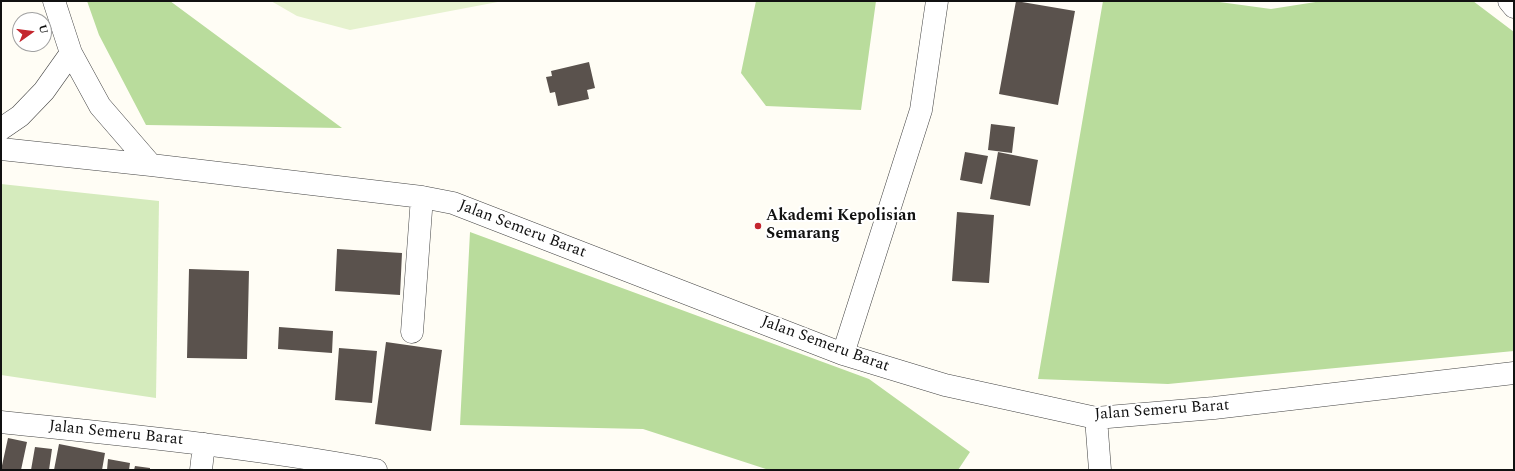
<!DOCTYPE html>
<style>
body{margin:0}
#map{position:relative;width:1515px;height:471px;overflow:hidden;background:#fffdf5;font-family:Spectral,serif}
canvas{display:block}
.frame{position:absolute;inset:0;border:2px solid #111;pointer-events:none}
.north{position:absolute;left:12px;top:12px;width:40px;height:40px;box-sizing:border-box;background:#fff;border:1px solid #a0a0a0;border-radius:50%;rotate:76deg;font-size:11px;font-weight:700;line-height:16px;text-align:center;color:#111}
.north::after{content:'';display:block;margin:auto;width:14px;height:18px;background:#c4262e;clip-path:polygon(50% 0,100% 100%,50% 72%,0 100%)}
</style>
<div id="map">
<canvas width="1515" height="471"></canvas>
<div class="frame"></div>
<div class="north">U</div>
</div>
<script>
const ctx = document.querySelector('canvas').getContext('2d');
ctx.lineJoin = 'round';
function paint(path, color) {
  ctx.fillStyle = color;
  ctx.fill(path, 'evenodd');
}
function stroke(path, color, width, dash) {
  ctx.strokeStyle = color;
  ctx.lineWidth = width;
  ctx.lineCap = dash ? 'butt' : 'round';
  ctx.setLineDash(dash || []);
  ctx.stroke(path);
}
function write(font, color, halo, rows, align = 'center') {
  ctx.font = font + ' Spectral,serif';
  ctx.lineWidth = 4;
  ctx.setLineDash([]);
  ctx.textBaseline = 'middle';
  ctx.strokeStyle = halo;
  ctx.fillStyle = color;
  for (const [text, x, y, turn = 0] of rows) {
    ctx.save();
    ctx.translate(x, y);
    ctx.rotate((+turn || 0) * Math.PI / 180);
    ctx.textAlign = isNaN(turn) ? turn : align;
    if (halo) ctx.strokeText(text, 0, 0);
    ctx.fillText(text, 0, 0);
    ctx.restore();
  }
}
paint(new Path2D(`
 M1,184l158,17 -3,197 -155,-23z`), '#d5ebbd');
paint(new Path2D(`
 M87,1h83l172,127 -196,-3 -47,-90z
 M756,1h120l-15,109 -95,-4 -25,-33z
 M1103,1h109l59,8 51,-8h151l41,31v319l-346,33 -130,-5z
 M470,232l399,147 101,73 -12,18h-189l-126,-41 -183,-4z`), '#b9dc9c');
paint(new Path2D(`
 M271,1h232l-153,29 -53,-14z`), '#e6f2cf');
paint(new Path2D(`
 M1016,1l59,10 -17,94 -59,-11z
 M589,62l6,26 -8,2 2,9 -31,7 -3,-14 -5,1 -4,-16 6,-1 -1,-5z
 M991,124l24,3 -3,26 -24,-3z
 M965,152l23,4 -6,28 -22,-4z
 M998,152l40,8 -8,46 -40,-7z
 M957,212l37,3 -5,68 -37,-2z
 M337,249l65,4 -2,42 -65,-4z
 M189,269l60,2 -2,88 -60,-1z
 M279,327l54,4 -1,22 -54,-4z
 M386,342l56,8 -11,81 -56,-7z
 M339,348l38,3 -5,52 -37,-3z
 M8,438l19,4 -6,28h-20z
 M59,444l46,9 -3,17h-48z
 M35,447l17,2 -3,21h-18z
 M108,459l22,4 -1,7h-22z
 M135,466l15,2v2h-16z`), '#5a524d');
const minor = new Path2D(`
 M54,1l17,52 29,53 51,59
 M1509,1l5,6
 M1,129l19,-13 24,-25 27,-38
 M1,149l150,16 271,32 31,6 390,151 102,31 151,33 118,-10 300,-35
 M412,332l10,-135
 M843,354l78,-244 16,-109
 M1096,418l4,52
 M1,422c125,13 251,25 375,48
 M201,470l3,-26`);
stroke(minor, '#444', 23);
stroke(minor, '#fff', 22);
for (const [x, y, r, color] of [
 [758,226,4,"#c4262e"]
]) {
  const dot = new Path2D();
  dot.arc(x, y, r, 0, 2 * Math.PI);
  ctx.fillStyle = color;
  ctx.fill(dot);
  stroke(dot, '#fff', 1.5);
}
write('bold 16px', '#111', '#fff', [
 ["Akademi Kepolisian",766,217],
 ["Semarang",766,235]
], 'left');
write('16px', '#111', '#fff', [
 ["Jalan Semeru Barat",522,230,21],
 ["Jalan Semeru Barat",825,345,20],
 ["Jalan Semeru Barat",1162,411,-4],
 ["Jalan Semeru Barat",116,434,6]
]);
</script>
